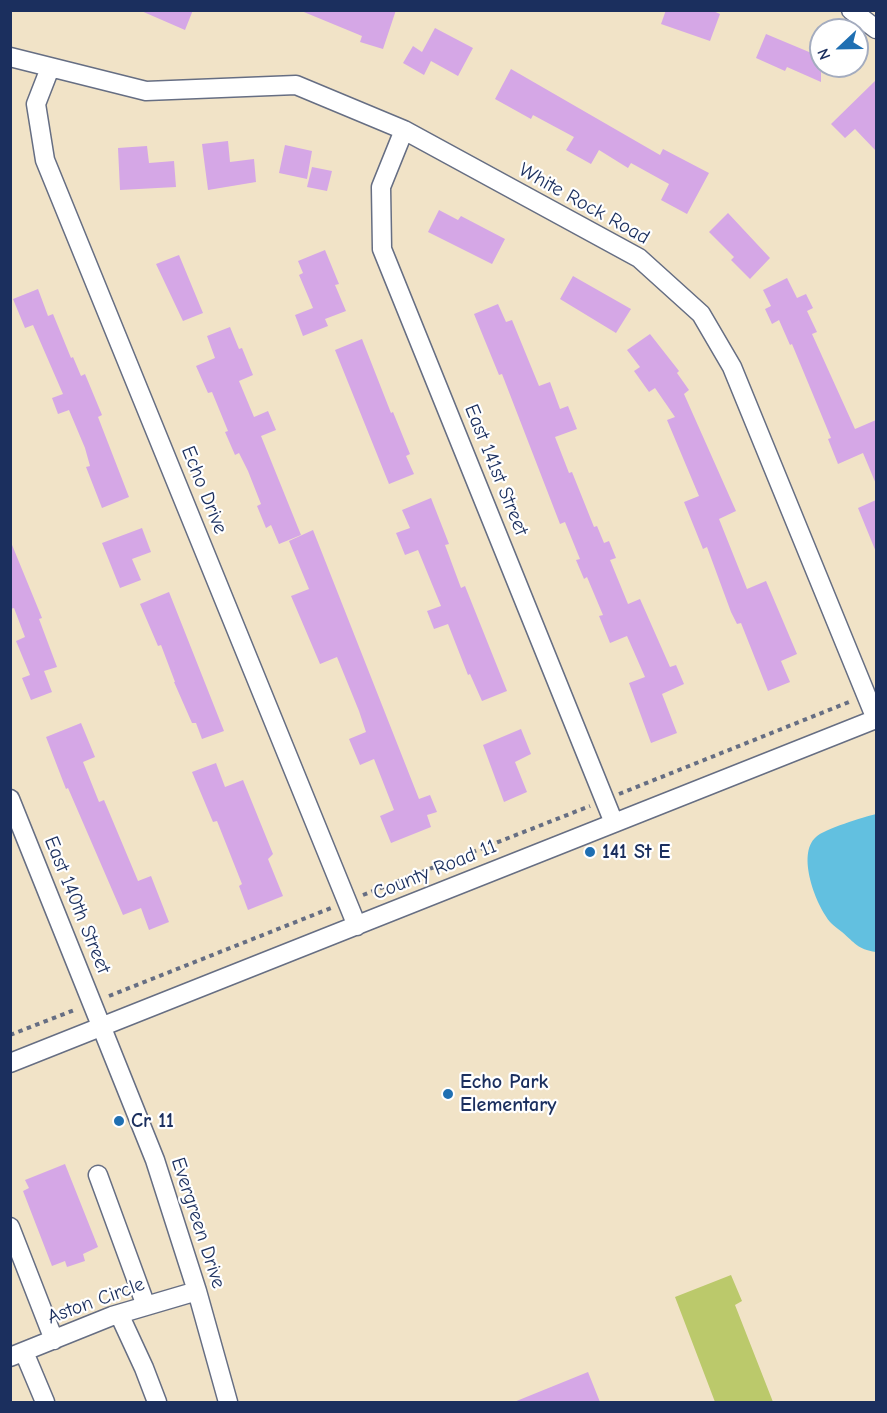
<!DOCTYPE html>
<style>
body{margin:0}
#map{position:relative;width:887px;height:1413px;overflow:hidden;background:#f1e3c7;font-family:"Comic Neue",sans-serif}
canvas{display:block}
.frame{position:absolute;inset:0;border:12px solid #1b2f5e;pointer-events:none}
.north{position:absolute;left:809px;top:18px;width:60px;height:60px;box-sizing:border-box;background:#fff;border:2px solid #a4acbf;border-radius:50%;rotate:248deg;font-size:16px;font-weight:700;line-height:24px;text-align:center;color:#1b2f5e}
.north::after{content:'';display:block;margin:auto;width:21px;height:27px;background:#1f6fb2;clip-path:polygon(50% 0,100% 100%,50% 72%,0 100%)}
</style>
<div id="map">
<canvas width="887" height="1413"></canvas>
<div class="frame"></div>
<div class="north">N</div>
</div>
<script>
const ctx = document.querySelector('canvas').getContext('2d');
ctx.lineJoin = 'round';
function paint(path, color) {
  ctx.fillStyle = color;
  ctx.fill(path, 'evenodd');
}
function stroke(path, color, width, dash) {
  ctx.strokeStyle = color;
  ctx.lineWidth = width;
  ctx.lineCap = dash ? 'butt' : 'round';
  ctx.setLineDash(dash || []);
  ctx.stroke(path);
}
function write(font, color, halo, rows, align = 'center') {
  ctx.font = font + ' "Comic Neue",sans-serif';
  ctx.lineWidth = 4.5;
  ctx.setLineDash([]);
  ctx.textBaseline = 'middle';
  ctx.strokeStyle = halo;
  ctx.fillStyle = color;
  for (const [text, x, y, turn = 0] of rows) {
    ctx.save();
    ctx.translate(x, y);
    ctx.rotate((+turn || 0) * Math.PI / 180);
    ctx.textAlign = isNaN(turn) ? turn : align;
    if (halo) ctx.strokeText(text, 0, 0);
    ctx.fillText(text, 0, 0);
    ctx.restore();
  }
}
paint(new Path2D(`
 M731,1275l11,26 -7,4 38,97h-58l-40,-105z`), '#bbc96b');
paint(new Path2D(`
 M876,814v138c-19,-3 -21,-9 -34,-20 -4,-3 -8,-6 -11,-9 -15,-17 -35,-69 -15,-86 8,-8 48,-20 60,-23z`), '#62c0e0');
paint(new Path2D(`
 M139,10h54l-8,20z
 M299,10h97l-13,39 -23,-7 2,-6z
 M666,10h45l9,4 -10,27 -49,-17z
 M435,28l38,20 -15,28 -27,-15 -7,14 -21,-12 10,-17 9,6z
 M766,34l55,23v25l-34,-15 -2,4 -29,-13z
 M511,69l149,86 3,-6 46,24 -22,41 -26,-14 8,-16 -38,-21 -3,5 -29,-18 -8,14 -25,-14 8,-13 -41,-22 -2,4 -36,-20z
 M876,80v71l-21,-22 -10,9 -14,-14z
 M228,141l2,21 24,-3 2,23 -48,8 -6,-46z
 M285,145l27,6 -5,28 -28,-6z
 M147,146l2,17 25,-2 2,26 -56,3 -2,-42z
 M312,167l20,4 -5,20 -20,-4z
 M439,210l19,10 3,-4 44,23 -13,25 -64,-32z
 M728,213l42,45 -20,21 -19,-19 3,-3 -25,-25z
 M325,250l14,34 -4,1 11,26 -21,8 3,7 -25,10 -8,-21 18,-7 -14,-33 4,-2 -5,-12z
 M179,255l24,58 -20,8 -27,-57z
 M573,276l58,33 -15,24 -56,-34z
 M787,278l10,20 9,-4 7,14 -6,3 10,21 -5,2 43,95 21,-9v64l-13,-31 -25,11 -10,-25 3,-1 -39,-94 -2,1 -11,-25 -7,4 -7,-15 6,-3 -8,-16z
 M38,289l10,27 5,-2 18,44 2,-1 8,19 4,-2 17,41 -4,2 31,80 -27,11 -16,-41 4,-1 -5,-18 -16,-38 -11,4 -6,-16 11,-4 -30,-69 -8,3 -12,-29z
 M498,304l8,18 6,-2 27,66 11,-4 10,27 8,-3 9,23 -22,8 14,36 3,-1 22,55 3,-1 7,17 5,-2 7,17 -6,2 18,44 12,-5 30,68 6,-2 8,19 -22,10 15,39 -26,10 -22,-60 16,-6 -18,-41 -17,7 -11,-27 4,-1 -16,-38 -3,2 -8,-19 4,-1 -15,-37 -5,2 -58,-150 -3,1 -25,-61z
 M230,327l9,22 3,-1 11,27 -14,6 15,36 14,-6 8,19 -15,6 40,99 -22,9 -8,-19 -5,3 -9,-22 4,-2 -13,-33 -9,-18 -4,2 -10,-23 3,-1 -16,-39 -4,1 -12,-27 19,-8 -8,-22z
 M650,334l29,37 -2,2 12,17 -5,4 52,117 -17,8 28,70 19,-8 31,73 -16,7 9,21 -22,9 -27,-68 -4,1 -6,-12 -24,-65 -4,2 -19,-47 15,-6 -32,-76 8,-3 -20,-29 -6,4 -15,-21 6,-4 -13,-17z
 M362,339l29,74 2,-1 17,42 -4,2 8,18 -25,10 -54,-134z
 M431,498l18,46 -4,1 16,43 4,-2 42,105 -25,10 -12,-27 -2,1 -20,-51 -14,5 -7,-18 14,-5 -23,-56 -13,5 -9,-22 14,-5 -8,-18z
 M876,500v52l-18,-44z
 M142,528l9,24 -19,7 9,21 -21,8 -18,-45z
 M313,530l106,269 11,-4 7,17 -10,3 4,12 -40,16 -11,-27 14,-6 -20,-51 -14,6 -11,-26 17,-7 -7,-21 -22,-54 -17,7 -29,-68 18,-7 -20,-48z
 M10,540l32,78 -3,1 18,48 -13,4 8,21 -21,8 -9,-22 8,-3 -14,-34 9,-4 -11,-29 -4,1z
 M169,592l55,139 -22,8 -6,-16h-4l-18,-41h1l-14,-37 -3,1 -18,-42z
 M81,723l14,34 -12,5 16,40 5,-2 34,81 13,-5 18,46 -20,8 -8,-22 -18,7 -55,-127 -2,1 -20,-52z
 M521,729l10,25 -16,8 12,30 -23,10 -21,-57z
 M216,763l9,24 18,-7 30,74 -5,5 15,37 -35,14 -9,-24 3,-2 -25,-63 -4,1 -21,-50z
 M65,1164l33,83 -15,7 2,7 -18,6 -2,-6 -13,5 -29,-75 6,-3 -4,-8z
 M588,1372l12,30h-86z`), '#d5a7e6');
const minor = new Path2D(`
 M851,10l25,19
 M10,57l136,34 150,-6 108,45 235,128 62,56 31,53 144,352
 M50,68l-14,36 9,56 312,766
 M404,130l-23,57 1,62 232,574
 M10,799l145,361 42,131 31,111
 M10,1063l866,-344
 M98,1175l48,131
 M10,1227l44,113
 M119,1314l25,54 13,34
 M24,1352l21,50
 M10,1357l102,-41 85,-25`);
stroke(minor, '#666e83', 21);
stroke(new Path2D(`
 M619,794l230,-92
 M363,895l227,-89
 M109,996l222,-88
 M10,1035l67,-26`), '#666e83', 4, [4.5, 4.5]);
stroke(minor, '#fff', 18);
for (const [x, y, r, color] of [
 [590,852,6,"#1f6fb2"],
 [448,1094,6,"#1f6fb2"],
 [119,1121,6,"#1f6fb2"]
]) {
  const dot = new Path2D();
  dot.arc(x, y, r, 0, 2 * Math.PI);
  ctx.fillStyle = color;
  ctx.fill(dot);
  stroke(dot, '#fff', 2);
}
write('20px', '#1b2f5e', '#fff', [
 ["White Rock Road",584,204,29],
 ["East 141st Street",496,470,68],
 ["Echo Drive",204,490,68],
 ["County Road 11",435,870,-22],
 ["East 140th Street",77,905,68],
 ["Evergreen Drive",198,1223,72],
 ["Aston Circle",96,1301,-20]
]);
write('bold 20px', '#1b2f5e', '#fff', [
 ["141 St E",602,852],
 ["Echo Park",460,1082],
 ["Elementary",460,1105],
 ["Cr 11",131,1121]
], 'left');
</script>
